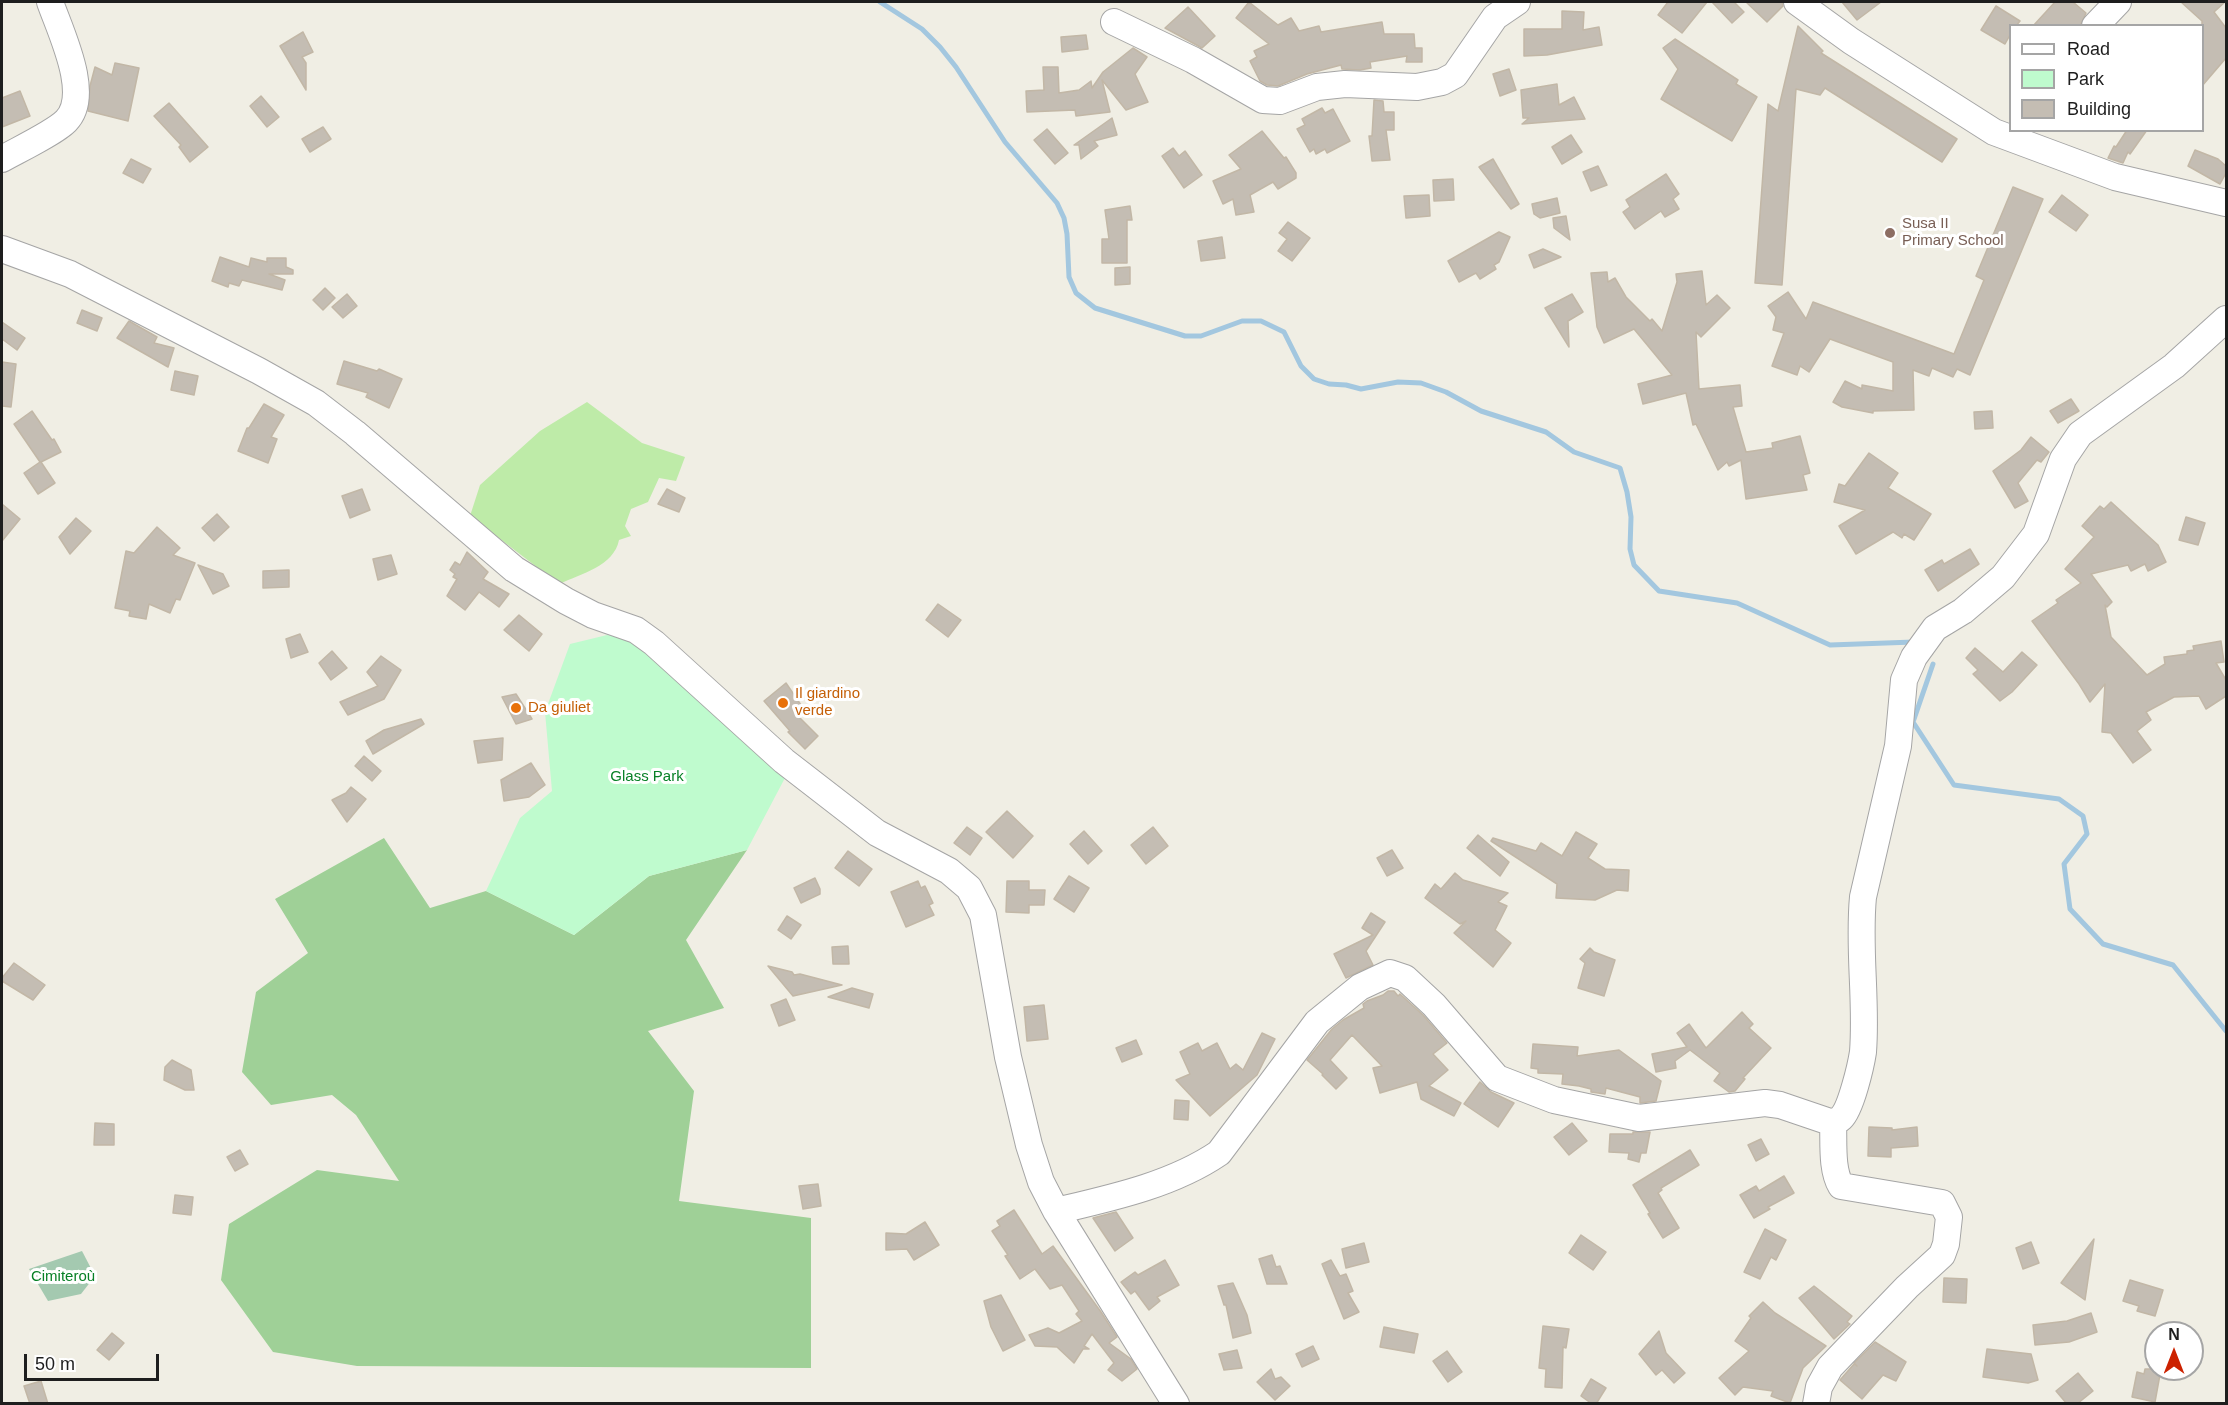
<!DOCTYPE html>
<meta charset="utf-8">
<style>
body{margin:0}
#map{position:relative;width:2228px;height:1405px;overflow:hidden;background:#f0eee4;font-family:Helvetica,sans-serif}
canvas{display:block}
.frame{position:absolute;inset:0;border:3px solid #1e1e1e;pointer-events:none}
.legend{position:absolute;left:2009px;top:24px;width:195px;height:108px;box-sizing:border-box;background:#fff;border:2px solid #a5a5a5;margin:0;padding:8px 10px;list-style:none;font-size:18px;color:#1e1e1e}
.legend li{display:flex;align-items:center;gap:12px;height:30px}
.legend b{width:30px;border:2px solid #a5a5a5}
.north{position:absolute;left:2144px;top:1321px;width:60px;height:60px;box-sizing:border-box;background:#fff;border:2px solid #a5a5a5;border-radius:50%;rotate:0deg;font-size:16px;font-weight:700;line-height:24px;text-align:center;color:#1e1e1e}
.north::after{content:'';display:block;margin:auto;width:21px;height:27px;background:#c20;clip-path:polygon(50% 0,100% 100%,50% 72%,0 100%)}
.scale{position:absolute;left:24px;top:1354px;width:135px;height:27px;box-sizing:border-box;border:3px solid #1e1e1e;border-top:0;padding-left:8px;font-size:18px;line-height:21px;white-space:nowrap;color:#1e1e1e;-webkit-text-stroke:4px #fff;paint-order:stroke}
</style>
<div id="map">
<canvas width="2228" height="1405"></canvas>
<div class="frame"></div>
<ul class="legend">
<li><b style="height:8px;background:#fff"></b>Road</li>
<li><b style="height:16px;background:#bffbce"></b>Park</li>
<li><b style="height:16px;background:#c4bdb3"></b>Building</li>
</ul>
<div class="north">N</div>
<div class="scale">50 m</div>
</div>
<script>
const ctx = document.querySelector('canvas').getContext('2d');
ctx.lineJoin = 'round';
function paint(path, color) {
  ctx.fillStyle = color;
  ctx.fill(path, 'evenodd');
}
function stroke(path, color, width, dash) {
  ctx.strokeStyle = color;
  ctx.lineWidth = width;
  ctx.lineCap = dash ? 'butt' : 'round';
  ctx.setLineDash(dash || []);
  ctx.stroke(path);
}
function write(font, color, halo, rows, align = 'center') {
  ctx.font = font + ' Helvetica,sans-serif';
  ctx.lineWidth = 6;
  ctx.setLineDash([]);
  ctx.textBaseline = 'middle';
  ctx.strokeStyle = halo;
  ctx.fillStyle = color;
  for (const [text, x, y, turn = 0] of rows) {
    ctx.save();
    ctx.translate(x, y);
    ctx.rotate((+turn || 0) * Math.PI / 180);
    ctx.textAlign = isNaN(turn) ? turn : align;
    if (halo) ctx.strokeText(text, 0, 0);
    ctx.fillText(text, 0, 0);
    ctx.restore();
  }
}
paint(new Path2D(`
 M587,402l55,41 43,14 -9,24 -17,-3 -11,24 -17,7 -6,17 6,10 -12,4c-5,26 -38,34 -60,44l-89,-68 10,-31 60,-54z`), '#beeba8');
paint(new Path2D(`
 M384,838l46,70 56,-17 88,44 75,-59 98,-26 -61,90 38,68 -76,23 46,60 -15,110 132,17v150l-454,-2 -84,-14 -52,-72 8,-56 88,-54 82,11 -43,-66 -24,-20 -61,10 -29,-33 14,-80 52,-39 -33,-54z`), '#9fd097');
paint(new Path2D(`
 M82,1251l13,25 -14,18 -33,7 -19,-32z`), '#a4c9b0');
paint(new Path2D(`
 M607,635l35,6 144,135 -39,74 -98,26 -75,59 -88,-44 34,-73 32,-27 -7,-79 25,-68z`), '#bffbce');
stroke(new Path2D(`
 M880,2l42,27 18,18 16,20 49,75 52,61 7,15 3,16 2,43 7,16 19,15 90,28h16l41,-15h19l23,11 17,34 13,13 15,5 17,1 15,4 37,-7 23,1 25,9 35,19 65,21 28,20 46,16 7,24 4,25 -1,32 4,16 25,26 78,12 93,42 84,-3
 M1933,664l-20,58 41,63 105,14 24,17 4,18 -23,30 6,45 33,35 70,21 53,66`), '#a3c7df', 5);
const building = new Path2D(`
 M1249,2l29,23 13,-7 8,13 20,-5 2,6 61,-10 2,12h30l1,14h7v14h-16l1,-6 -37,6 1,6 -11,2 -18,-1 -1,-4 -34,9 -29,12 -11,-1 -7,-4 -10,-20 7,-4 -3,-6 15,-7 -33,-26z
 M1668,2h39l-25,31 -24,-18z
 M1712,2h22l10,10 -12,11z
 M1746,2h36l1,4 -16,16z
 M1842,2h39l-24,18z
 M2055,2h18l13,11 -6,13h-47z
 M2181,2h44l-11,10 12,16v30l-24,28v-65z
 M1996,6l24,15 -4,5h-6v9l-5,9 -24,-14z
 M1188,7l27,29 -13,12 -37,-20z
 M1562,11l22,1 -1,18 16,-3 3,18 -55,10 -23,1v-27h38z
 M1798,26l25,25 -2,2 136,86 -15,23 -117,-74 -5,7 -24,-6 -14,196 -27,-2 13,-179 10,7z
 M303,32l10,20 -11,5 4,6v27l-26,-44z
 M1086,35l2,14 -26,3 -1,-15z
 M1675,39l63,41 -2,4 21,13 -25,44 -71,-42 17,-30 -15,-21z
 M1133,48l14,9 -12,17 13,28 -22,8 -24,-30 8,32 -34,4 -1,-6 -48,2 -1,-21 18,-1 -1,-23h15l1,26 20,-3 12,-9 1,7 11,-16z
 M115,63l24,5 -11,53 -40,-10 2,-25 5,-19 17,8z
 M1509,69l7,21 -16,6 -7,-22z
 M1557,84l2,21 15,-8 11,22 -63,5 7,-6h-6l-2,-28z
 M20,91l10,25 -28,11v-29z
 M261,96l18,21 -12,10 -17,-21z
 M1374,100l9,1 1,11h10v18h-8l4,30 -18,1 -3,-25h3z
 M169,103l39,44 -18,15 -11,-15 2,-2 -27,-29z
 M1322,108l3,5 8,-4 17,32 -23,12 -2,-4 -9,5 -2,-5 -4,3 -13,-23 8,-4 -3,-6z
 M1112,118l5,17 -23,6 4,5 -17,13 -2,-14h-5z
 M323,127l8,12 -21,13 -8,-13z
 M1047,129l21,24 -13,11 -21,-24z
 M2127,130h20l-17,24 -2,-2 -5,11 -15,-5 6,-12 2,1z
 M1262,131l22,27 2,-1 10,16v5l-18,11 -5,-7 -23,13 4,17 -18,3 -3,-16 -10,5 -10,-23 28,-12 -12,-14z
 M1571,135l11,17 -20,12 -10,-17z
 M1173,148l6,8 6,-5 17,24 -18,13 -22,-32z
 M2195,150l23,9 8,7v7l-6,11 -32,-18z
 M131,159l20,10 -8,14 -20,-10z
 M1493,159l26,45 -8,5 -32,-42z
 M1598,166l9,19 -16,6 -8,-19z
 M1666,174l13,20 -6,5 6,10 -14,8 -4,-6 -26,18 -12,-17 7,-5 -4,-7z
 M1453,179l1,21 -20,1 -1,-21z
 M2013,187l30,12 -73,176 -13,-6 -4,8 -21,-9 -3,8 -16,-6 1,40 -41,1v2l-31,-6 -9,-5 12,-21 17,8v-4l31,6v-29l-63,-23 -21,33 -9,-6 -3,9 -25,-9 12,-33 -11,-3 3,-13 -8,-11 20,-14 18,27 7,-17 141,52 30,-74 -8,-4z
 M1429,195l1,21 -24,2 -2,-22z
 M2062,195l26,20 -12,16 -27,-19z
 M1557,198l3,15 -20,5 -6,-4 -2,-10z
 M1130,206l2,14h-5v43h-25v-24h7l-4,-29z
 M1566,216l4,24 -16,-12 -1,-10z
 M1288,222l22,16 -18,23 -14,-10 9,-12 -8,-6z
 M1499,232l11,5 -11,25 -5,3 2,4 -16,10 -4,-6 -17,9 -11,-21z
 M1222,237l3,21 -24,3 -3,-20z
 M1543,249l18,8 -27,11 -5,-13z
 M220,257l29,10 2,-9 16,4v-4h19v9l7,3v4h-24l16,6 -3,10 -40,-10 -3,6 -10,-3 -1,4 -16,-6z
 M1130,267v17l-15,1v-17z
 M1702,271l4,34 11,-10 13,13 -29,29 -5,-5 3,57 41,-4 2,21 -9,1 13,45 27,-4 -1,-5 28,-7 10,37 -7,2 4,15 -61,9 -5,-39 -12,6 -2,-4 -9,8 -22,-46 -3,1 -7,-32 -43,11 -5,-20 34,-9 -38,-46 -30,14 -7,-16 -6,-54 16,-1 1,10 7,-4 11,19 24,24 2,-2 10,12 15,-49 -1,-8z
 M325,288l10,10 -12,12 -10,-10z
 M347,294l10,12 -14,12 -11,-11z
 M1572,294l11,18 -15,9 1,26 -24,-39z
 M82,310l20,8 -5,13 -20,-8z
 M129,321l28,16 -3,6 20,5 -6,19 -51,-29z
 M2,322l23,16 -8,12 -15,-11z
 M344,361l33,10 2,-2 23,10 -13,29 -23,-11 2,-4 -31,-9z
 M2,362l14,2 -5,43 -9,-1z
 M175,371l23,5 -4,19 -23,-5z
 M2071,399l8,12 -21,12 -8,-12z
 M264,404l20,11 -13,22 6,2 -9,24 -30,-12 9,-23h2z
 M32,411l20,29 2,-1 7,13 -20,10 14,21 -17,11 -14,-21 16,-11 -26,-38z
 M1992,411l1,17 -18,1 -1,-17z
 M2031,437l18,15 -8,10 -4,-2 -19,23 10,18 -13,7 -22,-37 28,-21z
 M1869,453l29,20 -10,15 43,26 -17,26 -10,-6 -2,4 -9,-6 -37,22 -17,-28 26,-16 -31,-8 5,-18 6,2z
 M362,489l8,21 -20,8 -8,-22z
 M667,489l18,9 -6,14 -21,-8z
 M2111,502l47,43 8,17 -18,9 -3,-7 -14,7 -3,-6 -37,9 21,28 -5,5 -2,-2 6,32 36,38 18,-11 -1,-7 23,-3v-3l7,-1 -1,-4 28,-5 3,21 -8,1 10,17v16l-20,13 -7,-13 -25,1 -28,15 5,8 -14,11 14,19 -18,13 -22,-30 -9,-1 3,-48 -15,18 -11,-18 -47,-63 26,-18 -2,-3 25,-17 -16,-14 29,-32 -12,-11 18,-20 4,3z
 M2,504l18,15 -18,22z
 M217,514l12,13 -15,14 -12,-13z
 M2186,517l19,6 -7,22 -19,-5z
 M76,518l15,13 -21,23 -11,-17z
 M157,527l23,21 -7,7 22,8 -15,37 -4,-1 -6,14 -21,-9 -3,15 -17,-3 1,-5 -15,-3 11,-57 8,2z
 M1970,549l9,15 -41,27 -13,-21 17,-10 2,4z
 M467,552l21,20 -5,7 26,15 -10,13 -20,-15 -14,18 -18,-14 10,-17 -4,-2 2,-3 -5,-4 5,-8 5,3z
 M391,555l6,19 -19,6 -5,-21z
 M198,565l25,9 6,12 -16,8z
 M289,570v17l-26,1v-17z
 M938,604l23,16 -13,17 -22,-17z
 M519,615l23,19 -13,17 -25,-21z
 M300,634l8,18 -17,6 -5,-19z
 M1975,648l28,24 19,-20 15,13 -25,27 -12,9 -27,-27 5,-4 -12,-12z
 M332,651l15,17 -16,12 -12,-17z
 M381,656l20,14 -17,29 -36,16 -8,-13 38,-16 -11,-14z
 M786,683l15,22 -8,6 25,25 -13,13 -17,-17 2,-1 -26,-30z
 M516,694l16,25 -16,5 -14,-27z
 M421,719l3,5 -51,30 -7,-13 18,-11z
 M503,738l-1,22 -24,3 -4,-22z
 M364,756l17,15 -9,10 -17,-15z
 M531,763l14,22 -16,12 -25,4 -3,-21z
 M351,787l15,12 -19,23 -15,-22 14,-7z
 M1007,811l26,25 -20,22 -27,-26z
 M967,827l15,11 -12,17 -16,-12z
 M1153,827l15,19 -22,18 -15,-19z
 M1084,831l18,20 -14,13 -18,-20z
 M1576,832l21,12 -9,14 17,11 24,1 -1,21 -11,-1 -22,10 -39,-2 1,-14 -66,-43 2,-3 43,13 5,-8 21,13z
 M1478,835l31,27 -9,14 -33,-28z
 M1392,850l11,18 -16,8 -10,-18z
 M848,851l24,18 -13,17 -24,-18z
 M1455,873l8,7 45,13 -10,9 9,4 -12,24 16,13 -18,24 -39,-34 12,-12 -6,3 -35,-26 10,-14 6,5z
 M1069,876l20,12 -15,24 -20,-13z
 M815,878l5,11v5l-19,9 -7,-15z
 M918,881l3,7 4,-2 8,17 -4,2 5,10 -28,12 -15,-35z
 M1007,881h22v9h16l-1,15h-15v8l-23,-1z
 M1371,913l14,9 -19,29 7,14 -27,13 -12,-24 39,-19 -11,-7z
 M787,916l14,9 -10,14 -13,-9z
 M848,946l1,18h-16l-1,-17z
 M1590,948l4,4 21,8 -11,36 -26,-8 7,-25 -5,-4z
 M14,963l31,22 -12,15 -31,-19v-3z
 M768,966l24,6 2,3 6,-1 42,11 -49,11z
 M852,988l21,6 -4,14 -41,-11z
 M1388,991h6l4,5 2,-2 23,21 24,28 -14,11 15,16 -19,16 32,17 -7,13 -33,-17 -4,-17 -37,11 -7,-25 9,-2 -30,-31 -22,25 17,18 -11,11 -14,-14 1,-1 -16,-14 25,-31 11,-9 21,-12 -1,-4 4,-3 16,-6z
 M786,999l9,21 -16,6 -8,-21z
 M1044,1005l4,34 -21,2 -3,-34z
 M1742,1012l11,12 -4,4 22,20 -28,30 2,1 -10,12 -6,1 -15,-11 6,-8 -30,-23 -15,11 1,7 -20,4 -4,-18 35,-7 -10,-14 12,-9 17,24z
 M1262,1033l13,6 -18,36 -47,41 -34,-36 14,-6 -10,-22 18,-9 4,8 15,-8 13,26 6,-5 7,6z
 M1136,1040l6,14 -20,8 -6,-14z
 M1533,1044l45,3 -1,9 42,-6 42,31 -5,20 -16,2v-6l-34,-9 -1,6 -14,-2v-3l-12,-3 -17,-2 1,-10 -25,-1v-4l-7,-1z
 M172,1060l19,10 3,20h-9l-21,-10 1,-13z
 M1480,1082l11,10 23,11 -16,24 -34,-23z
 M1175,1100l14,1 -1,19 -14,-1z
 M95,1123l19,1v21h-20z
 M1572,1123l15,18 -18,14 -15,-18z
 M1869,1127l23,1v2l25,-3 1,19 -27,2v9l-23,-1z
 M1633,1132h17l-4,21h-5l-2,9 -11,-3 1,-6 -20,-1 1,-18h23z
 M1761,1139l8,15 -13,7 -8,-16z
 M240,1150l8,14 -13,7 -8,-14z
 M1690,1150l9,15 -38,23 1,2 -4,3 21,35 -16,10 -15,-24 2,-1 -17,-28z
 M1784,1176l10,17 -26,14 2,2 -16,9 -14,-23 16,-9 3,5z
 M818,1184l3,22 -18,3 -4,-23z
 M175,1195l18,2 -2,18 -18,-2z
 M1014,1210l28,44 11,-8 48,66 16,25 -8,6 22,16 6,10 -15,12 -14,-11 6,-7 -22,-29 -8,12 5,3h-6l-9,14 -17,-16 -22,-1 -6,-11 19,-7 11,5 23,-12 -6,-7 3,-3 -17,-26 -12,4 -15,-20 -15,10 -15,-23 3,-1 -16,-24 8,-5 -3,-5z
 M1116,1212l17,26 -18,13 -22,-33z
 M925,1222l14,23 -25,15 -7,-11 -21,1v-17l20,1z
 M1765,1229l21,11 -10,20 -5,-3 -11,22 -16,-7z
 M1581,1235l25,17 -13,18 -24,-17z
 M2094,1239l-9,61 -24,-17z
 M2031,1242l8,21 -16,6 -7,-21z
 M1364,1243l5,19 -23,6 -4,-19z
 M1272,1255l4,12 4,-1 7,18h-20l-8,-25z
 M1165,1260l14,25 -22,12 3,4 -11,9 -14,-19 -4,3 -10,-12 14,-10 3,3z
 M1331,1260l9,16 6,-2 7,17 -5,2 11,19 -15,7 -22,-55z
 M1944,1278l23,1 -1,24 -23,-1z
 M2130,1280l33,10 -8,26 -18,-5 2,-5 -16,-5z
 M1233,1283l14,32 4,18 -18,5 -7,-33h-2l-6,-19z
 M1814,1286l38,30 -5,6 3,2 -16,15 -35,-41z
 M1001,1295l24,45 -22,11 -12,-24 -7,-26z
 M1763,1302l12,11 51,33 -23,22 -13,35 -19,-7 2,-5 -30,-4 -8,8 -16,-17 30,-27 -14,-10 16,-23 -2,-2z
 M2091,1313l6,19 -28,10 -34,3 -2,-20 34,-4z
 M1543,1326l26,3 -3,19 -3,-1 -1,41 -17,-1 1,-18 -7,-1z
 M1384,1327l34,7 -4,19 -34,-6z
 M1659,1331l7,22 19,20 -11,10 -12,-13 -6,5 -17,-21z
 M112,1333l12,10 -15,17 -12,-10z
 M1875,1342l31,20 -10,19 -13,-6 -21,24 -22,-19 14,-16 3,2 -3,-3z
 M1313,1346l6,13 -17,8 -6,-13z
 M1987,1349l44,5 7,26 -10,3 -45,-6z
 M1237,1350l5,18 -18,2 -5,-16z
 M1447,1351l15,21 -14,10 -15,-21z
 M1271,1369l4,10 6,-2 9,9 -15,14 -18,-18z
 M2145,1369h16l-6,33 -23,-5 5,-25 7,2z
 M2078,1373l15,18 -16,13h-10l-11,-13z
 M1591,1379l15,9 -10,16h-4l-11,-8z
 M41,1381l7,23h-18l-6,-18z`);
paint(building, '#c4bdb3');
stroke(building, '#c2b7a6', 1.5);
const minor = new Path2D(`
 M1797,2l54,39 143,91 121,45 111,26
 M1114,22l79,38 70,40 17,1 37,-14 28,-3 72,3 25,-5 13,-7 40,-58 22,-15
 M2095,26l23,-24
 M2,159c16,-9 52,-26 64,-38 26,-26 -6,-90 -16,-119
 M2,249l68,25 189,97 57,32 39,30 159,136 52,32 27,14 43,15 18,13 130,118 93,72 72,38 20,17 14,27 25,142 21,88 12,37 15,29 120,193
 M1056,1211c55,-13 116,-26 163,-58l98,-131 43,-35 30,-14 15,5 29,27 63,73 57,22 85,18 126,-15 15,2 53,18
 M1816,1404l3,-17 11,-20 77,-80 35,-32 4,-11 3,-27 -7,-14 -101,-17c-10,-17 -7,-44 -8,-63 3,-2 6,-3 8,-5 10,-9 20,-53 22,-66 4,-52 -5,-103 0,-155l35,-151 6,-66 10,-23 21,-29 28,-17 40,-34 33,-43 27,-75 17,-25 94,-68 52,-47`);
stroke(minor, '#a5a5a5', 28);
stroke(minor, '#fff', 26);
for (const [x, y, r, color] of [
 [1890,233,6,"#8d6e63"],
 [783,703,6,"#e8710a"],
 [516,708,6,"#e8710a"]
]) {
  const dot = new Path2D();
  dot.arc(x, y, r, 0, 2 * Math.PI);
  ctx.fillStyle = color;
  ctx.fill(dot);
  stroke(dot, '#fff', 2);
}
write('15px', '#785e54', '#fff', [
 ["Susa II",1902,224],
 ["Primary School",1902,241]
], 'left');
write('15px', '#c56008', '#fff', [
 ["Il giardino",795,694],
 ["verde",795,711],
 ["Da giuliet",528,708]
], 'left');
write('15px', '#088026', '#fff', [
 ["Glass Park",647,777],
 ["Cimiteroù",63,1277]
]);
</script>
